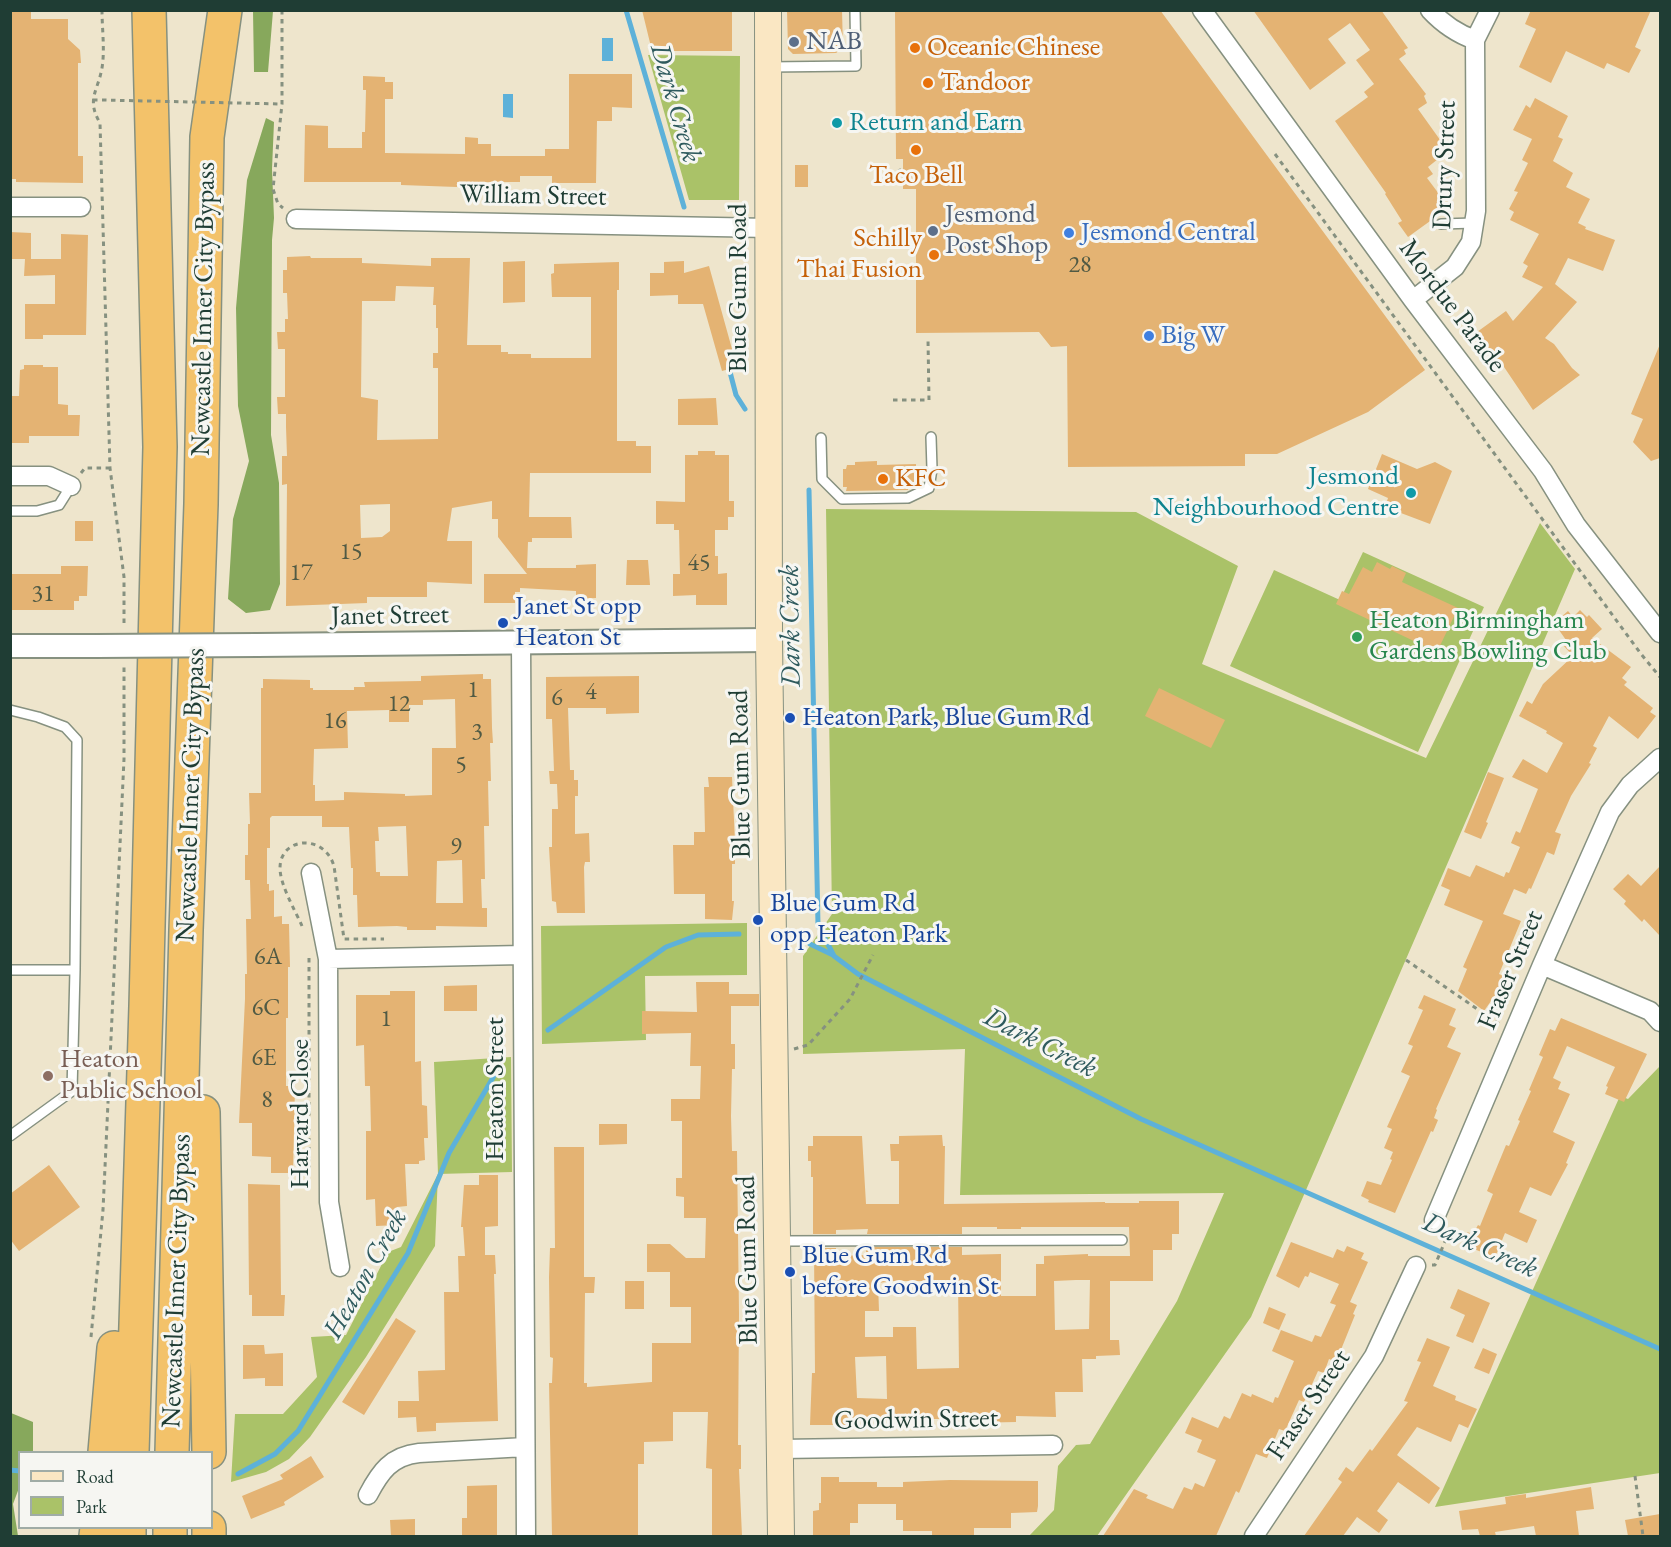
<!DOCTYPE html>
<style>
body{margin:0}
#map{position:relative;width:1671px;height:1547px;overflow:hidden;background:#eee5cc;font-family:"EB Garamond",serif}
canvas{display:block}
.frame{position:absolute;inset:0;border:12px solid #1f3d34;pointer-events:none}
.legend{position:absolute;left:18px;top:1451px;width:195px;height:78px;box-sizing:border-box;background:#f6f6f2;border:2px solid #a0aca6;margin:0;padding:8px 10px;list-style:none;font-size:18px;color:#1f3d34}
.legend li{display:flex;align-items:center;gap:12px;height:30px}
.legend b{width:30px;border:2px solid #a0aca6}
</style>
<div id="map">
<canvas width="1671" height="1547"></canvas>
<div class="frame"></div>
<ul class="legend">
<li><b style="height:8px;background:#fae7c3"></b>Road</li>
<li><b style="height:16px;background:#aac268"></b>Park</li>
</ul>
</div>
<script>
const ctx = document.querySelector('canvas').getContext('2d');
ctx.lineJoin = 'round';
function paint(path, color) {
  ctx.fillStyle = color;
  ctx.fill(path, 'evenodd');
}
function stroke(path, color, width, dash) {
  ctx.strokeStyle = color;
  ctx.lineWidth = width;
  ctx.lineCap = dash ? 'butt' : 'round';
  ctx.setLineDash(dash || []);
  ctx.stroke(path);
}
function write(font, color, halo, rows, align = 'center') {
  ctx.font = font + ' "EB Garamond",serif';
  ctx.lineWidth = 6;
  ctx.setLineDash([]);
  ctx.textBaseline = 'middle';
  ctx.strokeStyle = halo;
  ctx.fillStyle = color;
  for (const [text, x, y, turn = 0] of rows) {
    ctx.save();
    ctx.translate(x, y);
    ctx.rotate((+turn || 0) * Math.PI / 180);
    ctx.textAlign = isNaN(turn) ? turn : align;
    if (halo) ctx.strokeText(text, 0, 0);
    ctx.fillText(text, 0, 0);
    ctx.restore();
  }
}
paint(new Path2D(`
 M648,55l92,1 -1,144h-50z
 M826,509l310,3 102,54 -36,98 224,94 114,-235 35,46 -324,748 -154,219h-68l25,-26 4,-44 18,-21 14,-1 87,-143 47,-108 -264,2 5,-146 -162,5v-98l29,-42z
 M1363,552l121,55 -66,145 -188,-86 44,-96 66,30z
 M747,923v52l-102,1 1,64 -104,4 -1,-118z
 M511,1057l1,115 -74,2 -3,72 -69,111 -56,80 -21,22 -23,13 -35,10 4,-68h48l34,-37 -6,-40 35,-2 42,-83 13,-5 37,-73 -4,-112z
 M1660,1066v407l-225,34 185,-411 8,3z`), '#aac268');
paint(new Path2D(`
 M253,11h20l-5,61h-14z
 M266,118l8,4 -2,47 2,49 -2,22 -1,195 8,48 1,101 -10,26 -24,3 -18,-14 5,-80 16,-58 -11,-55 -2,-98 11,-128z
 M11,1413l22,9v30h-13l-1,36 -6,16 5,32h-7z`), '#87a85c');
paint(new Path2D(`
 M602,38h11v23h-11z
 M503,94h10v24l-10,-1z`), '#5db1d9');
stroke(new Path2D(`
 M626,10l58,197
 M730,372l6,23 9,14
 M809,490l9,435 16,31 24,18 283,145 519,230
 M810,944l23,11
 M548,1030l118,-83 32,-12 41,-1
 M10,1470l10,1
 M238,1474l37,-20 23,-23 110,-178 41,-100 49,-84`), '#5db1d9', 5);
paint(new Path2D(`
 M10,10h21v9h37v20l12,11 1,13h-3v93h5v27l-67,-1v-3h-6z
 M642,10h90v41h-80z
 M787,10h55l1,38 -7,5 -43,1 -5,-5z
 M895,10h265l265,360 -57,42 -91,42h-32v12l-177,1 -1,-121 -16,1 -12,-15 -123,1v-144h-13v-30h-7z
 M1253,10h128l27,38 -4,2 2,4 -7,5 27,35 -2,2 3,7 -9,6 30,42 -20,16 5,7 -6,4 18,24 -5,3 4,6 -36,26 -10,-14 4,-2 -17,-27 1,-1 -51,-72 33,-24 -4,-5 10,-8 -18,-24 14,-10 -20,-27 -22,16 18,24 -36,27z
 M1531,10h120l-16,37 6,3 -12,23 -22,-10 -3,6 -38,-18 -15,32 -32,-16 17,-38 -11,-5z
 M569,74h63v34l-20,-1v14h-15l-1,62h-44v-7h-32v6h-63v5l-56,-2v-3h-97l1,-57 23,1v22h34v-16h3l1,-42h-3v-14l22,1v5h8v17h-8v54l80,1v-17l13,1v6h13v12h54v-7h24z
 M1535,98l33,18 -10,21 5,2 -10,22 20,12 -7,14 24,12 -12,24 8,4 -1,2 30,11 -12,31 -35,-13 -13,26 22,18 -32,36 9,6 18,24 8,7 -47,35 -31,-46 -2,1 -23,-33 29,-21 7,10 30,-34 -21,-10 6,-11 -5,-3 16,-29 -29,-14 4,-8 -5,-3 9,-17 -4,-1 14,-28 -6,-3 10,-21 -19,-9 13,-25 4,3z
 M795,165h13v22h-13z
 M10,232l21,1v26h30v-25l27,1 -2,100h-43v4h-18v-35h30v-29l-31,1 1,-17h-15z
 M310,256l1,2h51v5l69,3v-8h39l-3,87h34v7h7v2h23v4h60v-61h-39l-1,-23 3,-1v-9l65,-2v28h-2v151h19v5h15v27h-121l-1,44h42l1,21h-40v4h-4l-1,26h49v-3l20,-1v34l-20,1v-8l-56,-3v4h-5v11h-31v-29h43l-29,-37v-18h-6v-18l-40,7 -5,33h25v43l-45,-2v15h-60v6l-81,3 1,-122 -5,1v-29h5l-1,-29v-13h-8l-1,-17h8v-48h-7l-1,-17h8v-13h3l-1,-26h-4v-23h4v-13zM396,286l38,1 -1,18h3v23h2v25h-5v15h5v71l-61,1 1,-40 -17,-3 1,-96h33zM390,504v27l-8,6 -21,1 -1,-33z
 M525,261v41l-22,1v-41z
 M684,261v12l25,-7 28,101 -15,4 -19,-67h-25v-9l-28,1v-23h14v-11z
 M1660,344v114l-9,3 -18,-19 10,-23 -12,-5z
 M24,365h19v2h15v37l10,1v10h12l-1,21h-50v7h-19v-47h9l1,-26 4,-1z
 M716,398l2,27h-40v-26z
 M698,451h17v4h14v46h5v16h-6v13h-13v26h3v18l9,-1v32h-31v-10l-23,1v-22h7l-1,-44h-5v-6h-18v-23l29,1v-47h13z
 M1382,454l35,15 18,-7 17,9 -22,53 -45,-17 3,-9 -20,-9z
 M877,461v4l39,-1v2h6v16h-13l-1,8 -62,1 1,-4h-4v-18h3l1,-4h8v-3z
 M75,521h18v20h-18z
 M627,560h21l2,25h-24z
 M1377,562l13,7 2,-3 14,7 -4,9 56,26 -21,44 -101,-48 6,-13 7,3 14,-27 9,5z
 M61,566h27l-1,30h-8v5h-5v9h-64v-36h51z
 M1580,610l7,7 2,-2 13,14 -10,9 39,29 -9,11 5,4 -3,3 29,23 -3,4 6,4 -18,23 -29,-23 -16,30 4,2 -8,15 2,1 -20,32 -16,36 6,2 -7,21 -7,-3 -16,37 -2,-1 -3,6 -12,-5 -11,25 18,7 -22,53 5,2 -11,25h-2l-7,10 -26,-20 9,-22 -4,-2 20,-46 -39,-16 6,-15 -9,-4 7,-18 22,9 6,-12 28,12 2,-5 3,1 11,-26 -9,-4 5,-12 4,2 18,-44 -26,-12 11,-18 24,14 16,-30 -17,-10 1,-2 -28,-15 8,-15 5,3 11,-20 30,-28 -11,-12 4,-4 -12,-17 14,-12 5,6z
 M483,674v5h8l1,49 1,15h-3l1,38h-3l1,45h-5l1,53h-4l1,29h5v19l-51,-1v4h-29v-3l-10,-1 -39,1 -1,-32h-4v-27h-2l-2,-41h-27v-11h-50l-2,2v30h-3v36h2v7l5,-1v27l8,-1v8h7l1,43h-2v51h-2v68h9l-2,87h-22v-16l-19,-1v-33h-13l6,-124v-25h2l-1,-55h5l-1,-39h-5v-25h3v-31h2l-1,-31h12v-105h2v-9l47,1v8h3v2h41v-3h11l-1,-5 57,-1v-5zM455,699l1,49h-24v47l-27,1v-2l-61,-2v8l-29,1v-16h-2l1,-36 34,-1 -1,-37 42,-1v12h20v-17h14v-5zM406,826l2,50h-28v-4h-4l-1,-31h4l-1,-14zM462,860l1,43h-27l1,-42z
 M639,676v37l-33,1v-6h-38l2,62h4v10h4v16h-3v38l14,-1 1,29h-5l-1,5 1,46h-28l-1,-11 -4,-1 -3,-54h3v-38h6l-1,-25h-7l-1,-13h5l-2,-52h-6v-42z
 M1159,688l66,32 -14,28 -66,-32z
 M1488,772l16,6 -18,44 2,1 -7,16 -17,-7z
 M708,777h24l3,65v22h-3v37h2l-2,19 -27,-1v-25h-31l-1,-49h21v-13h11l-1,-45h5z
 M1660,866v70l-16,-17 -2,3 -18,-18 2,-3 -13,-12 15,-15 13,12z
 M696,982h33v12h30v12h-28v38h4v25h-3l-1,47 1,35h5l2,163 -1,131h3v24h-2l3,67h-30v-67l-6,-1 2,-56h-35v29l-29,1v22h-6v72h-86l-3,-153h3l1,-25 -3,-1 -1,-80 1,-29h5l-1,-101h30v130h11l-1,16h-9l-1,90h3v4l65,-5v-39h39v-36h-21v-35h-23v-28h23l16,14h19l1,-40h-22v-21l-8,-1v-18h6v-57h-11v-22h29l1,-33h-11l1,-33 -49,1v-23l55,1z
 M477,985v26h-33v-25z
 M390,991h25v71l6,-1 1,44 5,1 1,32h-4l1,22 -6,1v3h-14l2,42 -10,1 1,18 -22,1 -1,-27 -9,1v-69h5l-1,-45h-5l-1,-41 -8,1v-51h34z
 M1424,995l32,14 -7,16 7,3 -9,19 14,6 -25,56 1,1 -3,8 4,2 -5,12 -2,-1 -36,82 -27,-11 1,-2 -8,-4 6,-15 14,4 11,-25 -2,-1 3,-7 -9,-4 8,-19 -5,-2 23,-51 -9,-4 12,-26 -5,-2 15,-34 -5,-2z
 M1561,1018l86,36 -23,48 -19,-8 3,-7 -2,-1 9,-19 -48,-21 -14,32 8,4 -3,7 12,5 -17,38 22,10 -9,21 2,1 -17,32 -21,-9 -11,25 18,8 -10,23 -22,-10 -9,22 -4,-2 -1,3 -29,-12 5,-12 6,2 5,-9 2,1 13,-32 -6,-3 19,-46 3,1 11,-25 -2,-1 13,-29 -2,-1 14,-33 -4,-2 11,-26 5,2z
 M599,1124h28v20l-28,1z
 M942,1135l1,11h2l-1,58 161,-2v1h34v-2h40v33h-7v16h-19v31h-43v59h9l1,15 -24,1v3h-14l1,33h-28l1,25 -40,-1v6l-46,1v-4h-53v2h-59v4h-48l2,-52h3l-1,-125h22v8l30,-1v-8h96v8l39,-1v42h35v-32h8v-8l44,-2v2h42l-1,-29h-108v2h-24v-2h-35v7h-95l1,-5 -32,1v4h-23v-57h-2v-16h-3v-15h5v-10h49l4,68h33v-43h-8l-1,-17h9v-8zM1076,1280h14l-1,49 -34,1 -1,-49zM893,1281h65l1,87 -42,1 -1,-42h-23v10h-28v-26h14l-1,-28zM886,1356l1,43 -30,-1 -2,-41z
 M49,1165l31,42 -61,44 -9,-12v-45z
 M479,1175h19v51l-13,1v28h10l1,19h-2l4,147 -62,2v8l-19,1 -1,-15 -18,1v-17h21l-1,-30 27,-1 -1,-78h15l-1,-36h7l-2,-29h-2l3,-42h15z
 M248,1184l32,1 1,110h4l-1,21h-32v-21h-3z
 M1291,1242l42,16 4,-9 7,3 3,-6 17,7 -3,6 7,3 -18,40 7,3 -4,9 2,1 -19,47 -7,-3 -5,14 -6,-2 -14,31 -5,-2 -14,31 -6,-2 -12,29 -11,-4 -17,39 -3,-2 -20,45h-113l31,-47 14,6 -2,3 27,11 11,-22 8,3 3,-7 9,4 12,-27 -19,-8 5,-12 -17,-7 7,-16 26,11 6,-12 6,3 12,-26 9,4 1,-3 21,9 2,-6 3,1 16,-37 -22,-10 9,-21 31,12 3,-7 6,2 15,-32 -6,-2 9,-19 -29,-12 -2,5 -3,-1 -6,12 -23,-12z
 M625,1281h19v28h-19z
 M1458,1289l32,14 -17,40 -17,-7 9,-21 -15,-7z
 M1269,1307l17,7 -7,16 -16,-7z
 M396,1318l20,13 -52,84 -22,-13z
 M1427,1338l23,9 -17,39 23,10 -1,4 22,9 -9,19 -9,-4 -8,18 -34,-15 -20,28 43,33 -11,16 -31,-22 -21,29 11,9 -9,13 -22,-16 -14,19h-39l38,-54 -4,-3 8,-12 7,5 17,-23 2,2 36,-49 -4,-1 17,-39 -4,-1z
 M243,1345h21l1,9 18,-1v33h-18v-8l-22,1z
 M1483,1348l14,6 -8,20 -15,-6z
 M311,1456l13,21 -40,25 1,3 -34,14 -9,-23 41,-17 -3,-4z
 M821,1477h18v5h38v5h26v-5l47,-2 88,1v25l-1,6 -26,1v15h-37v8h-42v-5h-29v-11h-7v-16h-38v19h-8v13h-37v-25l6,-1v-7h2z
 M497,1485v51h-35v-18h5v-32z
 M1591,1487l3,22 -18,2 3,25h-43l-2,-10 -39,6 1,4h-16l-2,-7 -16,1 -3,-19 47,-7 -1,-7 21,-3v4z
 M1660,1514v22h-32l-3,-16z
 M415,1519v17h-24l-1,-16z`), '#e4b373');
const service = new Path2D(`
 M769,67l87,-1 -1,-56
 M1441,224l33,-1
 M821,438l1,41 20,20 66,-1 21,-10 3,-19 -1,-32
 M10,511h27l22,-6 12,-19
 M10,710l28,7 27,10 12,13 -2,230h-65
 M10,1136l62,-45 3,-121
 M779,1241l343,-1`);
const minor = new Path2D(`
 M1202,10l211,290 130,171 33,54 84,108
 M1430,10c13,14 28,24 45,30
 M10,207h71
 M296,219l473,9
 M1413,300l42,-33 16,-25 5,-31 -1,-171 15,-30
 M10,476h39l22,10
 M521,642l5,894
 M311,873l17,86 1,243 11,65
 M328,959l194,-4
 M1542,965l108,46 10,11
 M1434,1220l108,-255 68,-153 20,-27 30,-27
 M780,1449l273,-4
 M368,1495c12,-23 23,-39 51,-42l106,-6
 M1254,1536l120,-180 42,-90`);
const tertiary = new Path2D(`
 M257,645l512,-5
 M10,646h86`);
const secondary = new Path2D(`
 M768,10l1,630 12,896`);
const motorway = new Path2D(`
 M203,1112l6,340
 M105,1452l9,-104
 M132,1452l14,-446 14,-559 -11,-437
 M172,1452l14,-522 15,-426 6,-367 18,-127
 M96,1536l1,-8
 M129,1536v-8
 M170,1536v-8
 M209,1536v-8`);
stroke(service, '#869180', 12);
stroke(minor, '#869180', 21);
stroke(tertiary, '#869180', 26);
stroke(secondary, '#869180', 28);
stroke(motorway, '#869180', 36);
stroke(new Path2D(`
 M102,10c0,19 3,40 0,58 -4,23 -16,31 -2,55l10,345 14,109v50
 M282,10v94l-9,85 5,15 5,4
 M93,100h9
 M1275,154l366,500 19,23
 M899,169l5,8
 M893,400h36l-1,-61
 M81,473l4,-5h25
 M302,926c-7,-16 -22,-41 -22,-58 0,-31 44,-35 54,-2l10,73h40
 M309,958v217
 M1406,960l93,64
 M794,1049l14,-4 42,-46 23,-44
 M1432,1265h3l14,-33 -2,-2
 M91,1337l12,-127 21,-451v-95
 M1635,1476l8,60`), '#869180', 3, [4.5, 4.5]);
stroke(service, '#fff', 9);
stroke(minor, '#fff', 18);
stroke(tertiary, '#fff', 22);
stroke(secondary, '#fae7c3', 26);
stroke(motorway, '#f3c26a', 33);
const tertiaryBridge = new Path2D(`
 M96,646l161,-1`);
stroke(tertiaryBridge, '#869180', 26, []);
stroke(new Path2D(`
 M102,100l180,4`), '#869180', 3, [4.5, 4.5]);
stroke(tertiaryBridge, '#fff', 22);
for (const [x, y, r, color] of [
 [794,42,6,"#5c6f8a"],
 [915,48,6,"#e8710a"],
 [928,83,6,"#e8710a"],
 [837,123,6,"#0f9aa8"],
 [916,150,6,"#e8710a"],
 [933,231,6,"#5c6f8a"],
 [1069,233,6,"#3f7fe0"],
 [934,255,6,"#e8710a"],
 [1149,336,6,"#3f7fe0"],
 [883,479,6,"#e8710a"],
 [1411,493,6,"#0f9aa8"],
 [503,623,6,"#1a4fb4"],
 [1357,637,6,"#2e9e5b"],
 [790,718,6,"#1a4fb4"],
 [758,920,6,"#1a4fb4"],
 [48,1076,6,"#8d6e63"],
 [790,1272,6,"#1a4fb4"]
]) {
  const dot = new Path2D();
  dot.arc(x, y, r, 0, 2 * Math.PI);
  ctx.fillStyle = color;
  ctx.fill(dot);
  stroke(dot, '#f6f6f2', 2);
}
write('24px', '#505a44', null, [
 ["28",1080,265],
 ["15",351,552],
 ["45",699,563],
 ["17",301,573],
 ["31",43,594],
 ["1",473,690],
 ["4",591,692],
 ["6",557,698],
 ["12",399,704],
 ["16",335,721],
 ["3",477,732],
 ["5",461,765],
 ["9",456,847],
 ["6A",268,957],
 ["6C",266,1008],
 ["1",386,1019],
 ["6E",264,1058],
 ["8",267,1100]
]);
write('27px', '#4e5e75', '#f6f6f2', [
 ["NAB",806,42],
 ["Jesmond",945,215],
 ["Post Shop",945,246]
], 'left');
write('27px', '#c56008', '#f6f6f2', [
 ["Oceanic Chinese",927,48],
 ["Tandoor",940,83],
 ["Taco Bell",916,176,"center"],
 ["Schilly",922,239,"right"],
 ["Thai Fusion",922,270,"right"],
 ["KFC",895,479]
], 'left');
write('27px', '#0d838f', '#f6f6f2', [
 ["Return and Earn",849,123],
 ["Jesmond",1399,477,"right"],
 ["Neighbourhood Centre",1399,508,"right"]
], 'left');
write('27px', '#1f3d34', '#f6f6f2', [
 ["Drury Street",1445,165,-88],
 ["William Street",533,196,1],
 ["Blue Gum Road",739,288,-90],
 ["Mordue Parade",1452,306,53],
 ["Newcastle Inner City Bypass",204,309,-89],
 ["Janet Street",390,616,-1],
 ["Blue Gum Road",741,774,-91],
 ["Newcastle Inner City Bypass",191,795,-88],
 ["Fraser Street",1511,970,-67],
 ["Heaton Street",496,1089,-90],
 ["Harvard Close",301,1114,-90],
 ["Blue Gum Road",748,1260,-91],
 ["Newcastle Inner City Bypass",177,1281,-88],
 ["Fraser Street",1309,1405,-56],
 ["Goodwin Street",916,1420,-1]
]);
write('27px', '#366cbe', '#f6f6f2', [
 ["Jesmond Central",1081,233],
 ["Big W",1161,336]
], 'left');
write('27px', '#164399', '#f6f6f2', [
 ["Janet St opp",515,607],
 ["Heaton St",515,638],
 ["Heaton Park, Blue Gum Rd",802,718],
 ["Blue Gum Rd",770,904],
 ["opp Heaton Park",770,935],
 ["Blue Gum Rd",802,1256],
 ["before Goodwin St",802,1287]
], 'left');
write('27px', '#27864d', '#f6f6f2', [
 ["Heaton Birmingham",1369,621],
 ["Gardens Bowling Club",1369,652]
], 'left');
write('27px', '#785e54', '#f6f6f2', [
 ["Heaton",60,1060],
 ["Public School",60,1091]
], 'left');
write('italic 28px', '#2e5a5d', '#f6f6f2', [
 ["Dark Creek",675,103,74],
 ["Dark Creek",791,626,-91],
 ["Dark Creek",1040,1043,27],
 ["Dark Creek",1480,1246,24],
 ["Heaton Creek",366,1274,-61]
]);
</script>
